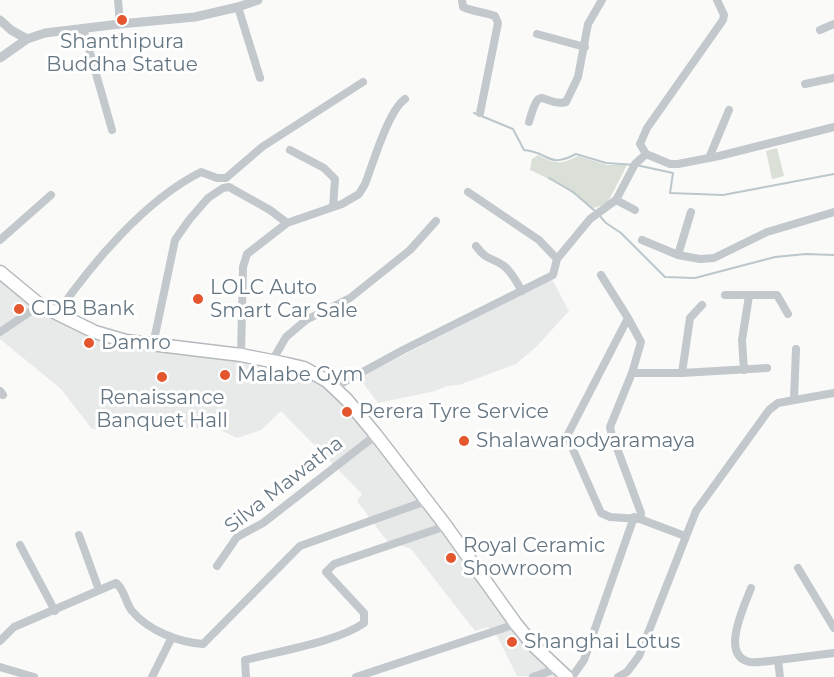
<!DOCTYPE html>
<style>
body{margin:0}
canvas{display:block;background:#fafaf8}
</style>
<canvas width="834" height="677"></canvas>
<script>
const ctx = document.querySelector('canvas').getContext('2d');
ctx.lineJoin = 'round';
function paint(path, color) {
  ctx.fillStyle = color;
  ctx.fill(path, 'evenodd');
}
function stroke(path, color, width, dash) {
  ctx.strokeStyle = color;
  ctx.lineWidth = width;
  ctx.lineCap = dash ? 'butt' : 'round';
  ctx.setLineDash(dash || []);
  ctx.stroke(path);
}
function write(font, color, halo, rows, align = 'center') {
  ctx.font = font + ' Montserrat,sans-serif';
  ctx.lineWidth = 6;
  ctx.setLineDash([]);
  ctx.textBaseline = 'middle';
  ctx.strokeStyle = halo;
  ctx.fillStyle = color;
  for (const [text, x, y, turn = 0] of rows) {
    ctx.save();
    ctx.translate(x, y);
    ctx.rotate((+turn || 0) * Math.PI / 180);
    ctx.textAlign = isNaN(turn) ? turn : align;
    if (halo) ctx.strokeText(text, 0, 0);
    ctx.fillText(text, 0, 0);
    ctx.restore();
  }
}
paint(new Path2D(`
 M0,277l94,58 192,32 27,10 19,13 231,287 -46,-1 -21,-42 -8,-7 -13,4 -64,-82 -24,-8 -30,-40 5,-7 -81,-83 -20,19 -24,8 -21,-10 -124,1 -31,-40 -61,-50z
 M552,279l17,32 -33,36 -20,17 -57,21 -12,1 -12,5 -57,12 -19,-25z`), '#e8e9e9');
paint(new Path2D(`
 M777,148l7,28 -12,3 -6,-28z
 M538,155c18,9 22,10 40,1l29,9h20l-20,39 -14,4c-20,-16 -40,-28 -63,-38l2,-11z`), '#dadfd7');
stroke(new Path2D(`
 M474,113l39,16 11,21c26,2 23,19 52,4l30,9 30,2 37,8 -3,20 53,2 111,-21
 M549,178l24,14 22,19
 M599,215l7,8 15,10 44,44 30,1 80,-21 31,-3 28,1`), '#bbc7cb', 2);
const primary = new Path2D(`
 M0,272l40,33 55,27 31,9 115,14 46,9 17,4 23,13 20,19 29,35 70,91 70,98 17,21 34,32`);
stroke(primary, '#b5babe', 15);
stroke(new Path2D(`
 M118,0l2,24
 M462,0l1,7c11,5 21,5 32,9l3,7 -18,90
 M717,0l7,15 -1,5 -76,108 -7,16 6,10 24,10h8l41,-8 115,-29
 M238,7l22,71
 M83,28l29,102
 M820,30l14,-6
 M537,34l48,13
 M805,84l29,-6
 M529,122c12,-43 13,-14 37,-20l12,-25 10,-53 14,-24
 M290,150l34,18 11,11 -2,28
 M709,158l20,-48
 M616,200l19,10
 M0,240l51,-45
 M642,240l36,15 22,4 14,-1 53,-26 67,-20
 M476,246c12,16 14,10 28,20 8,6 13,17 18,25
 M678,255l13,-43
 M557,259l33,-40 26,-19 19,-36 11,-10
 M601,275l27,43 13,24 -9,31 -22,54 1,5 30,81 -1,6
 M725,295h52l11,19
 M56,315c36,-52 89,-115 145,-143l16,6h9l36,-31 101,-65
 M628,318l-61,118 34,77 9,4 30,2 45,17
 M0,332l40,-27
 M153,345l22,-105 14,-20 19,-22 15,-10 6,-1 41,23 17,13
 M241,355l2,-88 4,-13 40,-31 55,-19 17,-10 6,-10c8,-20 23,-73 40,-85
 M272,361l14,-24 20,-17 44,-22 60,-48 26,-29
 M744,370l-2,-30 7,-44
 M632,373h50l85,-5
 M682,373l8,-55 12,-13
 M335,387l68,-37 150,-75 4,-16 -18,-19 -71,-48
 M0,391l3,4
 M794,400l2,-51
 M79,535l20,55
 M20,545l35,66
 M217,566l20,-29 26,-14 113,-88
 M798,568l36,60
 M751,588c-6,17 -32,68 -1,74 8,1 19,-1 28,-2
 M0,641l14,-14 102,-44c9,7 9,19 16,28 17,20 46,31 71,33l97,-98 126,-45
 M0,667l34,10
 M152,677l20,-40
 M246,677l-1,-17c34,-9 92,-18 119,-37v-10l-38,-41 8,-8 112,-38
 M356,677l160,-53
 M533,677l25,-9
 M572,677l12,-17 50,-143
 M618,677l9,-5 12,-16 57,-145 73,-101 9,-7 56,-10
 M780,677l-2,-17 56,-7`), '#c3c8cc', 8);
stroke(new Path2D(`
 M0,20l11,10 16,9
 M0,58l27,-19 18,-6 75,-9 75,-7 43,-10 20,-7`), '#c3c8cc', 9);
stroke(primary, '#fff', 12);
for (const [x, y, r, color] of [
 [122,20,6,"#e4572e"],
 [198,299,6,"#e4572e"],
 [19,309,6,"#e4572e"],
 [89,343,6,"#e4572e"],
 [225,375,6,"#e4572e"],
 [162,377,6,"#e4572e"],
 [347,412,6,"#e4572e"],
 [464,441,6,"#e4572e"],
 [451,558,6,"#e4572e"],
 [512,642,6,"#e4572e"]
]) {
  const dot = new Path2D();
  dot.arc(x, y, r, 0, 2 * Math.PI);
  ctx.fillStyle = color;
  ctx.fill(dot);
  stroke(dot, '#fff', 2);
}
write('20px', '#657683', '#fff', [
 ["Shanthipura",122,42,"center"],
 ["Buddha Statue",122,65,"center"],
 ["LOLC Auto",210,288],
 ["Smart Car Sale",210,311],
 ["CDB Bank",31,309],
 ["Damro",101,343],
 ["Malabe Gym",237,375],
 ["Renaissance",162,398,"center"],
 ["Banquet Hall",162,421,"center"],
 ["Perera Tyre Service",359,412],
 ["Shalawanodyaramaya",476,441],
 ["Royal Ceramic",463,546],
 ["Showroom",463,569],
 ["Shanghai Lotus",524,642]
], 'left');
write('20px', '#657683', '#fff', [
 ["Silva Mawatha",284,485,-38]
]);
</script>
